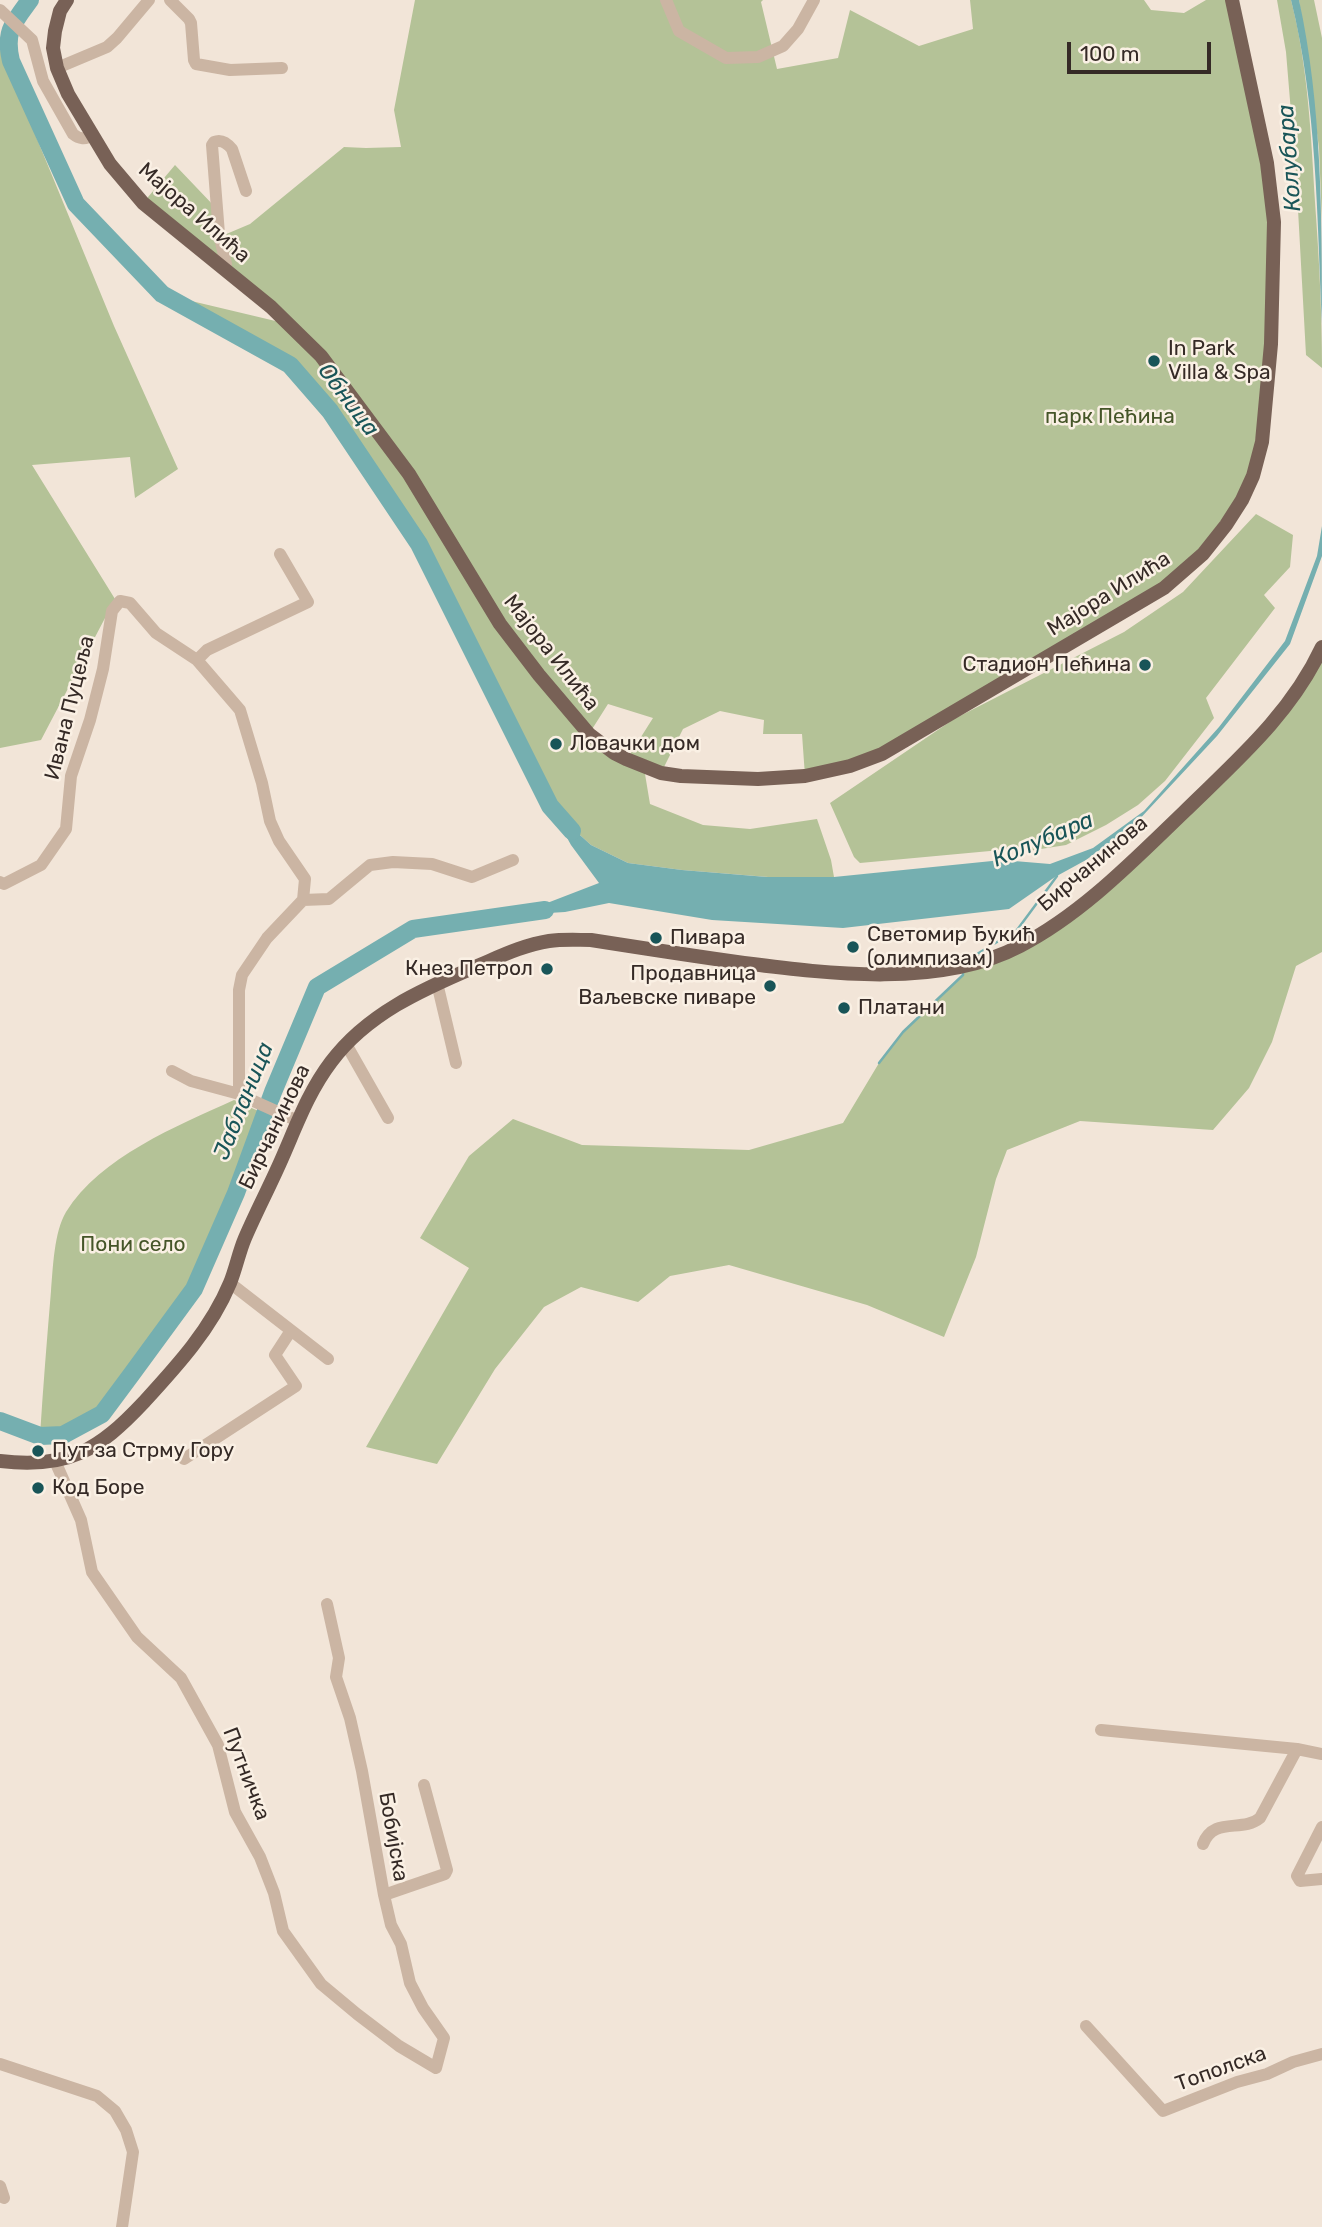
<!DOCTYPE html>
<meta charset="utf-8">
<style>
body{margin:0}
#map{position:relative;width:1322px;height:2227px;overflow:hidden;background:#f2e5d8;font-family:Rubik,sans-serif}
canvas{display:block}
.scale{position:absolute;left:1067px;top:42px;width:144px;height:32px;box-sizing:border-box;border:4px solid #352a26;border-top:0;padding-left:9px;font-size:21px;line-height:24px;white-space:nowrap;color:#352a26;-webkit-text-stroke:5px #faf0e4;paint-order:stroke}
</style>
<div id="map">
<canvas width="1322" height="2227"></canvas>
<div class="scale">100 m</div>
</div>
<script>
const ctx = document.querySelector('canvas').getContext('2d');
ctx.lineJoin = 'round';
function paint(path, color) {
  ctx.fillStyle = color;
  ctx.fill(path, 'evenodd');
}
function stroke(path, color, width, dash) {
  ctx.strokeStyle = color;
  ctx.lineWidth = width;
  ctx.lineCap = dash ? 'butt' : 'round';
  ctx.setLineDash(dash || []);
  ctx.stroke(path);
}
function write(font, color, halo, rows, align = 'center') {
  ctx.font = font + ' Rubik,sans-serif';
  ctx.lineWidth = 5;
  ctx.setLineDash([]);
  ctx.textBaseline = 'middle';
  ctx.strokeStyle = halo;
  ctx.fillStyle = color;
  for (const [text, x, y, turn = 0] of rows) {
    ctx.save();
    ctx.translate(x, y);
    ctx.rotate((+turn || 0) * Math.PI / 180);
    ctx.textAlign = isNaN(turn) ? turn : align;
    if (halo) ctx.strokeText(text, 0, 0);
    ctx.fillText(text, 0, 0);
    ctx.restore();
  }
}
paint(new Path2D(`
 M415,0h348l-2,2 16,67 61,-11 12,-48 69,36 54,-17 -3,-29h174l7,10 33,3 22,-13h26l35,163 4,181 -23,143 -73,92 -314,184 -56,13 -3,-42h-39l1,-14 -44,-9 -37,18 -22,44 -17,-5 6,36 53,21 47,4 67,-10 14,41 3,17h-66l-86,-7 -54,-7 -37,-18 -40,-36 -87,-179 -45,-86 -89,-133 -40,-46 -128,-71 126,30 -145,-121 32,-38 41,43 8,27 26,-11 94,-77 22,1 35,-1 -7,-37zM608,704l45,14 -26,41 -38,-25z
 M1277,0h14c17,66 20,134 24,202 4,55 7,110 7,166l-16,-13 -10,-182 -10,-121z
 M1299,0h15l8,38v184l-3,-74z
 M0,49l114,277 64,143 -43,29 -5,-41 -98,8 83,134 -74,141 -41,8z
 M1256,514l37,21 -3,32 -26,28 11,13 -69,90 8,20 -49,63 -27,24 -32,20 -40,20 -44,7 -21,-2 -141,13 -6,-6 -24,-54 124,-84 170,-87 59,-40z
 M1322,647v305l-26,14 -24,76 -23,46 -36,42 -133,-9 -73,29 -11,29 -20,78 -32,80 -77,-32 -138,-40 -59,11 -32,26 -57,-15 -37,20 -49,62 -58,95 -71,-17 103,-179 -49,-30 49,-82 44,-37 69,26 167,5 94,-27 36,-60 24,-31 60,-56 -1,-10 93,-41 211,-193z
 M234,1100l31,14 -29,79 -42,96 -92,125 -39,21 -23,1c3,-49 7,-97 11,-145 2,-23 3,-59 15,-79 34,-55 111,-86 168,-112z`), '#b4c297');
paint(new Path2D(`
 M1291,0h8c23,105 23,217 23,324 -5,-107 -5,-220 -31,-324z
 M1322,526v30l-32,88 -73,92 -82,88 -49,36 -31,17 -46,32 -166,19 -131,-8 -103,-17 -44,9 -49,3 83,-32 -28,-38 -20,-36 40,36 37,18 54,7 85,7h67l168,-17 48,4 43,-16 51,-37 75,-84 66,-86 32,-85z`), '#75afb0');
stroke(new Path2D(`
 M972,957l45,-27 40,-54
 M879,1063l24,-31 60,-57v-4`), '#75afb0', 2.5);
stroke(new Path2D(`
 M30,0c-17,23 -26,32 -19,61l65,143 86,90 128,71 40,46 89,133 131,262 22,25
 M0,1421l40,15 23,-1 39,-21 29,-39 63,-86 42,-96 37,-101 44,-105 96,-58 132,-19`), '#75afb0', 18);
stroke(new Path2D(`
 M170,0l19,19 2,4 3,37 2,4 34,6 52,-2
 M666,0l13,31 47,27 32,-1 25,-11 15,-17 16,-29
 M0,10l32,30 11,41 30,53c6,5 13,6 19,1
 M57,68l50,-21 10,-9 32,-38
 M225,270l1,-6 -7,-30 -7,-89 2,-3c7,-3 13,1 18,7l14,42
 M197,660l10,-10 101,-48 -28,-48
 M0,882l4,2 37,-19 25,-36 5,-53 19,-56 13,-51 9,-58 8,-10 10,2 26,30 41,27 43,50 22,73 8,38 9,20 26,38 -2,21 -36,38 -25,37 -3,15v100l10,9 49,22
 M303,900l26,-1 41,-34 23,-3 39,2 40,13 41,-17
 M437,983l19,80
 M346,1044l42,74
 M172,1071l19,10 52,14
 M230,1283l98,76
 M184,1459l112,-73 -21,-31 15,-23
 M55,1461l26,59 11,52 45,65 44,41 37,67 17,67 25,45 14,36 9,38 38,53 36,30 42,32 37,22 8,-30 -21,-30 -13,-25 -9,-39 -10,-19 -7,-30 -22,-124 -12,-53 -14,-41 3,-19 -12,-54
 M1101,1730l196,19 25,5
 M1322,1827l-25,49 3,5 22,-2
 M1203,1844c11,-28 39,-11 57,-26l37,-69
 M384,1895l61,-21 2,-4 -23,-85
 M1086,2026l77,85 74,-29 30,-8 26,-12 29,-8
 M0,2064l97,32 18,15 11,19 7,22 -11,75
 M0,2186l4,12`), '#cbb5a3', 12);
stroke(new Path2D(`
 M67,0l-7,11 -5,20 -2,17 4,20 11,26 42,70 33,39 128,104 50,49 88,118 91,150 39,51 50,59 25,19 12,6 35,14 20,3 77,3 47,-3 45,-10 32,-12 282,-166 39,-34 23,-29 16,-25 11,-24 9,-34 9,-98 3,-122 -7,-59 -35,-163
 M0,1461c68,8 98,-10 144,-59 33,-36 67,-73 86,-119 6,-15 9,-31 15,-45 12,-28 26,-54 38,-82 14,-32 26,-65 48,-94 36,-48 90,-72 144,-95 24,-10 48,-22 74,-26 14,-2 28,-1 42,-1 51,8 102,16 153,23 86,11 196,25 276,-17 62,-32 114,-86 164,-134 52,-51 107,-98 138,-165`), '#786156', 14);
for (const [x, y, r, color] of [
 [1154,361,7,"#195558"],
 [1145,665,7,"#195558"],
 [556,744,7,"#195558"],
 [656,938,7,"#195558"],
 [853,947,7,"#195558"],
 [547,969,7,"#195558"],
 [770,986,7,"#195558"],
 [844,1008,7,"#195558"],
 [38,1451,7,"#195558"],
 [38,1488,7,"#195558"]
]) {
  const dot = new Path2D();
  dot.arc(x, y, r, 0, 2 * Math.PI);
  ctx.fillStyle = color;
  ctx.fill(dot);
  stroke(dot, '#faf0e4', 2.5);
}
write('21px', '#352a26', '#faf0e4', [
 ["Мајора Илића",194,213,41],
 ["Мајора Илића",1109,594,-32],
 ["Мајора Илића",551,653,52],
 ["Ивана Пуцеља",70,708,-76],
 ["Бирчанинова",1093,864,-40],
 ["Бирчанинова",275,1127,-64],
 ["Путничка",246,1774,69],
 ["Бобијска",393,1837,80],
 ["Тополска",1221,2069,-20]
]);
write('21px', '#352a26', '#faf0e4', [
 ["In Park",1168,349],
 ["Villa & Spa",1168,373],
 ["Стадион Пећина",1131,665,"right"],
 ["Ловачки дом",570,744],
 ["Светомир Ђукић",867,935],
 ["(олимпизам)",867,959],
 ["Пивара",670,938],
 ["Кнез Петрол",533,969,"right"],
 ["Продавница",756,974,"right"],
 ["Ваљевске пиваре",756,998,"right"],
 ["Платани",858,1008],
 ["Пут за Стрму Гору",52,1451],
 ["Код Боре",52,1488]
], 'left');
write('21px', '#455528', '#faf0e4', [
 ["парк Пећина",1110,417],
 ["Пони село",133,1245]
]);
write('italic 23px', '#195558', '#faf0e4', [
 ["Колубара",1290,158,-94],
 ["Обница",348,400,53],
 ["Колубара",1043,840,-23],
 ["Јабланица",244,1101,-68]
]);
</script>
